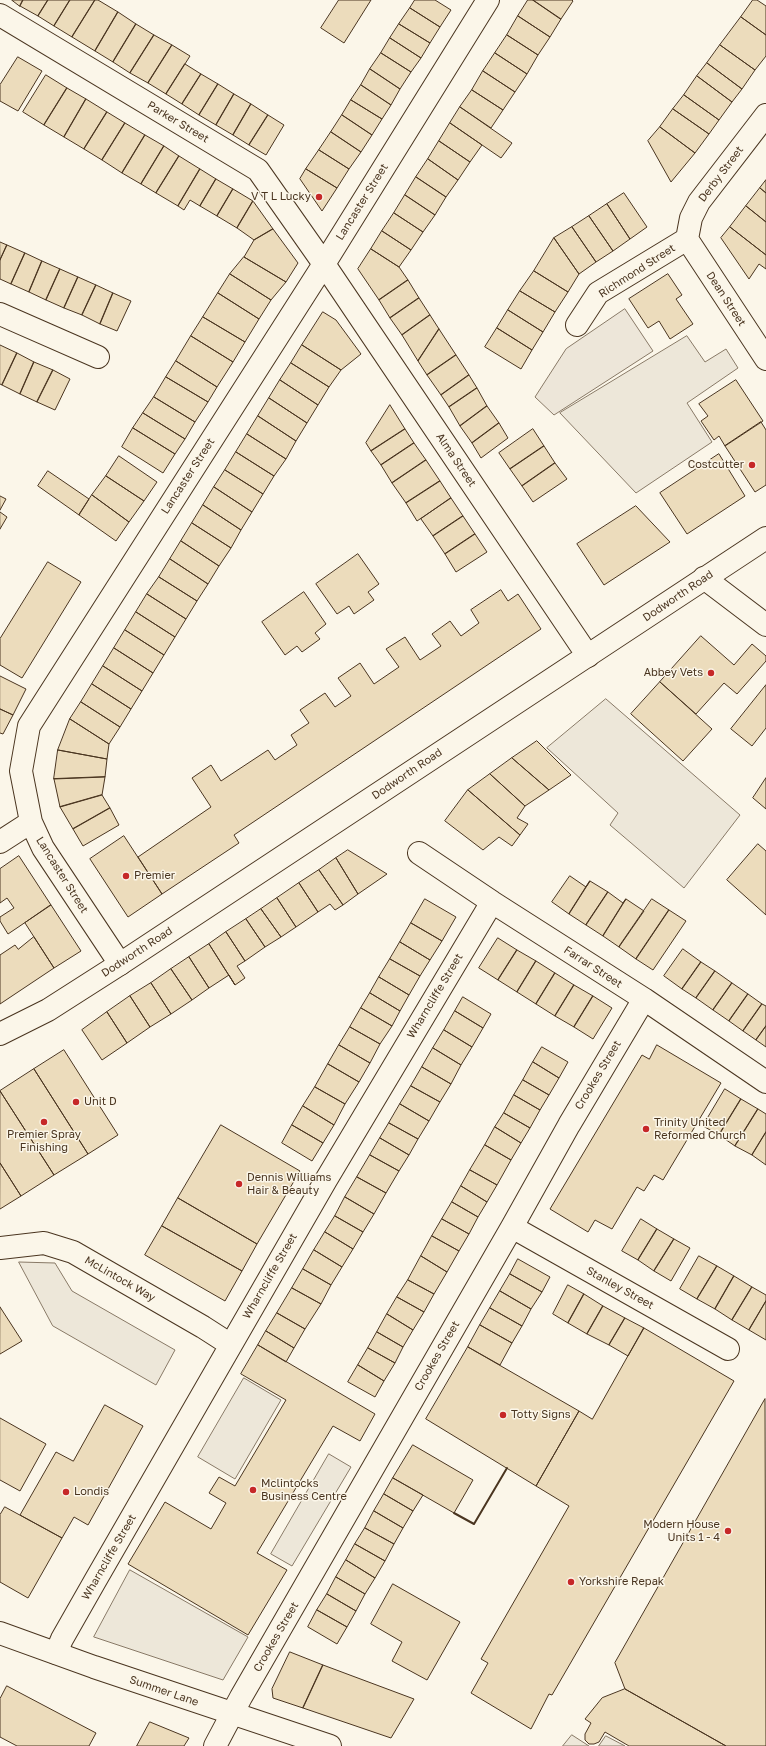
<!DOCTYPE html>
<style>
body{margin:0}
canvas{display:block;background:#fbf6e9}
</style>
<canvas width="766" height="1746"></canvas>
<script>
const ctx = document.querySelector('canvas').getContext('2d');
ctx.lineJoin = 'round';
function paint(path, color) {
  ctx.fillStyle = color;
  ctx.fill(path, 'evenodd');
}
function stroke(path, color, width, dash) {
  ctx.strokeStyle = color;
  ctx.lineWidth = width;
  ctx.lineCap = dash ? 'butt' : 'round';
  ctx.setLineDash(dash || []);
  ctx.stroke(path);
}
function write(font, color, halo, rows, align = 'center') {
  ctx.font = font + ' "Golos Text",sans-serif';
  ctx.lineWidth = 3;
  ctx.setLineDash([]);
  ctx.textBaseline = 'middle';
  ctx.strokeStyle = halo;
  ctx.fillStyle = color;
  for (const [text, x, y, turn = 0] of rows) {
    ctx.save();
    ctx.translate(x, y);
    ctx.rotate((+turn || 0) * Math.PI / 180);
    ctx.textAlign = isNaN(turn) ? turn : align;
    if (halo) ctx.strokeText(text, 0, 0);
    ctx.fillText(text, 0, 0);
    ctx.restore();
  }
}
const green = new Path2D(`
 M625,309l28,42 -99,64 -19,-18 31,-48z`);
paint(green, '#ede6d9');
stroke(green, '#887966', 1);
const parking = new Path2D(`
 M687,336l18,26 21,-13 12,19 -51,35 25,39 -76,51 -76,-80z
 M606,699l134,116 -56,73 -74,-63 8,-12 -71,-65z
 M19,1262l36,1 17,28 103,59 -19,35 -103,-59z
 M244,1378l37,22 -46,79 -37,-22z
 M329,1454l22,13 -59,99 -21,-12z
 M130,1570l118,67 -25,43 -129,-43z
 M572,1735l17,11h-26z
 M606,1736l19,10h-26z`);
paint(parking, '#ede7d9');
stroke(parking, '#887966', 1);
const building = new Path2D(`
 M12,0h11l-3,6z
 M23,0h25l-10,16 -18,-10z
 M48,0h22l-16,26 -16,-10z
 M70,0h25l-23,37 -18,-11z
 M95,0h3l20,12 -23,39 -23,-14z
 M339,0h32l-27,43 -23,-15z
 M415,0h20l16,10 -11,17 -30,-19z
 M528,0h5l28,19 -11,18 -32,-21z
 M533,0h39l1,1 -12,18z
 M753,0h4l9,6v29l-25,-18z
 M410,8l30,19 -10,16 -31,-19z
 M118,12l18,12 -23,38 -18,-11z
 M518,16l32,21 -12,18 -31,-20z
 M741,17l25,18v21l-11,14 -35,-25z
 M136,24l18,11 -24,38 -17,-11z
 M399,24l31,19 -9,15 -31,-20z
 M154,35l18,10 -24,38 -18,-10z
 M507,35l31,20 -11,19 -32,-21z
 M390,38l31,20 -10,14 -30,-19z
 M172,45l18,11 -24,38 -18,-11z
 M720,45l35,25 -13,19 -35,-26z
 M381,53l30,19 -11,17 -30,-20z
 M495,53l32,21 -12,18 -32,-21z
 M18,57l24,14 -24,40 -18,-10v-16z
 M707,63l35,26 -10,13 -35,-26z
 M185,64l16,10 -19,30 -16,-10z
 M370,69l30,20 -9,16 -30,-20z
 M483,71l32,21 -12,18 -31,-20z
 M201,74l17,10 -19,31 -17,-11z
 M46,75l21,13 -23,37 -21,-13z
 M697,76l35,26 -13,18 -35,-25z
 M218,84l16,10 -18,31 -17,-10z
 M361,85l30,20 -9,14 -31,-19z
 M67,88l19,11 -22,38 -20,-12z
 M472,90l31,20 -12,18 -31,-21z
 M234,94l17,10 -18,31 -17,-10z
 M684,95l35,25 -10,14 -36,-25z
 M86,99l21,13 -23,37 -20,-12z
 M351,100l31,19 -10,16 -30,-20z
 M251,104l17,11 -19,30 -16,-10z
 M460,107l52,36 -11,15 -51,-35z
 M673,109l36,25 -14,19 -35,-26z
 M107,112l18,11 -23,37 -18,-11z
 M268,115l16,10 -18,30 -17,-10z
 M342,115l30,20 -11,17 -30,-20z
 M125,123l20,12 -23,38 -20,-13z
 M450,123l32,22 -12,17 -31,-21z
 M660,127l35,26 -24,29 -23,-41z
 M331,132l30,20 -12,17 -30,-19z
 M145,135l19,11 -23,38 -19,-11z
 M439,141l31,21 -12,18 -30,-21z
 M164,146l15,10 -23,37 -15,-9z
 M319,150l30,19 -12,19 -31,-19z
 M179,156l21,13 -22,37 -22,-13z
 M428,159l30,21 -12,17 -30,-20z
 M200,169l16,10 -16,27 -10,-6 -6,10 -6,-4z
 M306,169l31,19 -15,23 -22,-32z
 M416,177l30,20 -11,18 -30,-20z
 M216,179l17,10 -16,27 -17,-10z
 M766,180v13l-6,-5z
 M760,188l6,5v29l-20,-16z
 M233,189l20,12 -16,27 -20,-12z
 M624,193l23,34 -17,12 -23,-35z
 M405,195l30,20 -12,17 -29,-19z
 M253,201l20,28 -19,11 -17,-12z
 M607,204l23,35 -17,12 -24,-35z
 M746,206l20,16v33l-36,-28z
 M394,213l29,19 -12,18 -29,-19z
 M589,216l24,35 -17,11 -24,-35z
 M572,227l24,35 -17,12 -25,-36z
 M730,227l36,28v14l-7,-5 -10,15 -28,-41z
 M273,229l25,34 -12,19 -42,-25 10,-17z
 M382,231l29,19 -12,17 -28,-18z
 M554,238l25,36 -11,18 -34,-21z
 M0,242l7,3 -7,15z
 M7,245l18,8 -14,31 -11,-5v-19z
 M371,249l28,18 9,13 -29,20 -21,-31z
 M25,253l17,8 -13,31 -18,-8z
 M244,257l42,25 -15,18 -41,-26z
 M42,261l18,8 -14,31 -17,-8z
 M60,269l18,8 -14,31 -18,-8z
 M534,271l34,21 -13,20 -35,-21z
 M230,274l41,26 -12,19 -41,-26z
 M668,274l14,21 -6,4 17,25 -23,15 -11,-18 -11,7 -19,-29z
 M78,277l18,8 -14,30 -18,-7z
 M408,280l11,18 -29,20 -11,-18z
 M96,285l17,8 -13,31 -18,-9z
 M520,291l35,21 -12,20 -35,-22z
 M113,293l18,8 -14,30 -17,-7z
 M218,293l41,26 -14,23 -42,-25z
 M419,298l11,17 -28,20 -12,-17z
 M508,310l35,22 -11,18 -35,-22z
 M323,312l13,8 25,34 -20,16 -39,-25z
 M430,315l9,14 -21,32 -16,-26z
 M203,317l42,25 -12,20 -42,-26z
 M497,328l35,22 -11,19 -36,-22z
 M439,329l17,26 -29,20 -9,-14z
 M191,336l42,26 -16,25 -41,-26z
 M0,345l17,8 -15,32 -2,-1z
 M302,345l39,25 -12,17 -38,-24z
 M17,353l17,9 -14,32 -18,-9z
 M456,355l13,20 -28,20 -14,-20z
 M176,361l41,26 -9,15 -42,-25z
 M34,362l19,8 -16,32 -17,-8z
 M291,363l38,24 -11,18 -38,-25z
 M53,370l17,9 -15,31 -18,-8z
 M469,375l8,13 -28,19 -8,-12z
 M166,377l42,25 -13,20 -41,-25z
 M280,380l38,25 -11,18 -38,-25z
 M736,380l27,41 -38,25 -6,-10 -5,4 -13,-19 7,-5 -9,-12z
 M477,388l10,18 -27,20 -11,-19z
 M154,397l41,25 -10,17 -42,-26z
 M269,398l38,25 -11,18 -38,-25z
 M390,405l15,24 -34,22 -5,-8z
 M487,406l12,17 -27,20 -12,-17z
 M143,413l42,26 -10,15 -42,-26z
 M258,416l38,25 -10,18 -39,-25z
 M761,422l5,8v55l-11,7 -30,-46z
 M499,423l9,15 -27,20 -9,-15z
 M133,428l42,26 -12,19 -41,-26z
 M405,429l9,14 -33,22 -10,-14z
 M533,429l11,17 -34,23 -11,-16z
 M247,434l39,25 -12,17 -38,-24z
 M414,443l12,17 -34,23 -11,-18z
 M544,446l11,17 -33,23 -12,-17z
 M236,452l38,24 -11,18 -38,-24z
 M719,454l26,42 -58,38 -27,-41z
 M119,456l38,26 -13,19 -38,-25z
 M426,460l14,21 -34,22 -14,-20z
 M555,463l12,16 -34,23 -11,-16z
 M225,470l38,24 -11,18 -38,-25z
 M48,471l41,28 -10,16 -41,-29z
 M106,476l38,25 -15,21 -37,-27z
 M440,481l11,17 -34,23 -11,-18z
 M214,487l38,25 -11,18 -38,-25z
 M92,495l37,27 -13,19 -37,-26z
 M0,496l6,3 -6,11z
 M451,498l12,18 -30,20 -12,-17z
 M203,505l38,25 -10,18 -39,-25z
 M636,506l34,36 -66,43 -27,-41z
 M0,512l7,5 -7,12z
 M463,516l12,18 -30,20 -12,-18z
 M192,523l39,25 -12,18 -38,-25z
 M475,534l12,18 -31,20 -11,-18z
 M181,541l38,25 -11,18 -38,-25z
 M358,554l21,30 -11,8 6,8 -20,14 -5,-8 -12,8 -21,-30z
 M170,559l38,25 -11,17 -38,-24z
 M48,562l33,20 -59,96 -22,-13v-26z
 M159,577l38,24 -11,18 -39,-25z
 M501,590l7,11 10,-7 23,35 -307,206 5,8 -77,51 -24,-37 73,-50 -19,-29 19,-13 10,16 47,-31 7,10 22,-15 -6,-10 18,-12 -9,-13 25,-17 10,14 16,-11 -13,-18 22,-15 14,21 25,-17 -13,-18 19,-12 15,23 21,-14 -9,-12 18,-13 11,15 18,-13 -8,-13z
 M304,592l22,32 -11,9 5,6 -18,13 -5,-6 -12,9 -23,-33z
 M147,594l39,25 -11,18 -39,-25z
 M136,612l39,25 -11,18 -39,-25z
 M125,630l39,25 -11,18 -39,-25z
 M701,636l33,29 18,-21 14,12v5l-29,33 -13,-11 -28,31 -36,-32z
 M114,648l39,25 -11,18 -39,-25z
 M103,666l39,25 -11,18 -39,-25z
 M0,676l26,13 -13,26 -13,-6z
 M660,682l52,47 -29,32 -52,-47z
 M92,684l39,25 -11,18 -39,-25z
 M766,685v43l-14,18 -21,-17z
 M81,702l39,25 -11,17 -39,-25z
 M0,709l13,6 -10,19 -3,-1z
 M70,719l39,25 -2,15 -49,-9z
 M537,741l34,34 -22,15 -37,-32z
 M58,750l49,9 -2,18 -51,2z
 M512,758l37,32 -24,16 -35,-32z
 M490,774l35,32 -8,12 11,6 -8,11 -52,-45z
 M105,777l-3,18 -42,12 -6,-28z
 M766,778v31l-13,-11z
 M468,790l52,45 -8,11 -13,-9 -16,13 -38,-29z
 M102,795l8,13 -37,21 -13,-22z
 M110,808l9,17 -36,21 -10,-17z
 M124,836l38,58 -34,23 -38,-58z
 M758,844l8,7v64l-39,-35z
 M348,850l39,24 -29,20 -22,-36z
 M19,856l32,49 -43,29 -8,-13v-4l14,-9 -7,-10 -7,5v-34z
 M336,858l22,36 -15,11 -24,-35z
 M319,870l24,35 -8,5 -5,-6 -12,8 -19,-29z
 M570,876l16,11 4,-6 -21,33 -17,-12z
 M590,881l18,11 -22,33 -17,-11z
 M299,883l19,29 -22,15 -19,-29z
 M608,892l15,11 3,-4 -23,37 -17,-11z
 M277,898l19,29 -15,10 -20,-28z
 M425,899l31,18 -14,24 -31,-18z
 M626,899l18,12 -25,36 -16,-11z
 M652,899l17,11 -33,49 -17,-12z
 M51,905l30,46 -27,17 -29,-45z
 M261,909l20,28 -16,10 -19,-28z
 M669,910l17,11 -33,49 -17,-11z
 M246,919l19,28 -20,14 -19,-29z
 M411,923l31,18 -12,19 -30,-18z
 M226,932l19,29 -8,5 8,12 -10,7 -26,-41z
 M34,937l20,31 -54,36v-49l15,-10 3,4z
 M498,938l19,12 -19,30 -19,-12z
 M400,942l30,18 -10,16 -30,-17z
 M209,944l26,41 -6,-10 -20,13 -20,-31z
 M683,949l18,13 -19,27 -18,-13z
 M517,950l19,11 -19,31 -19,-12z
 M189,957l20,31 -17,12 -21,-31z
 M390,959l30,17 -11,19 -30,-18z
 M536,961l19,12 -19,31 -19,-12z
 M701,962l14,9 -19,27 -14,-9z
 M171,969l21,31 -21,14 -20,-31z
 M715,971l17,12 -19,27 -17,-12z
 M555,973l19,12 -19,31 -19,-12z
 M379,977l30,18 -9,16 -30,-18z
 M151,983l20,31 -21,13 -20,-31z
 M732,983l16,11 -19,27 -16,-11z
 M574,985l19,11 -19,31 -19,-11z
 M370,993l30,18 -8,15 -31,-18z
 M748,994l14,10 -19,27 -14,-10z
 M130,996l20,31 -23,16 -20,-31z
 M593,996l19,12 -19,31 -19,-12z
 M463,997l28,17 -8,14 -28,-17z
 M762,1004l4,2v20l-10,14 -13,-9z
 M361,1008l31,18 -12,18 -30,-17z
 M455,1011l28,17 -11,19 -28,-17z
 M107,1012l20,31 -25,17 -20,-30z
 M766,1026v21l-10,-7z
 M350,1027l30,17 -10,19 -31,-18z
 M444,1030l28,17 -11,18 -28,-17z
 M339,1045l31,18 -11,19 -31,-18z
 M657,1045l64,38 -58,97 -9,-5 -10,16 -7,-4 -25,42 -17,-9 -7,12 -38,-23 92,-154 7,4z
 M542,1047l26,15 -9,16 -26,-16z
 M433,1048l28,17 -10,19 -29,-17z
 M64,1050l54,85 -30,19 -54,-85z
 M533,1062l26,16 -10,17 -26,-15z
 M328,1064l31,18 -14,22 -30,-17z
 M422,1067l29,17 -11,18 -29,-16z
 M34,1069l54,85 -34,21 -54,-84z
 M523,1080l26,15 -9,15 -26,-15z
 M411,1086l29,16 -11,19 -29,-17z
 M315,1087l30,17 -11,21 -31,-19z
 M725,1089l16,10 -22,36 -16,-9z
 M0,1091l54,84 -33,21 -21,-33z
 M514,1095l26,15 -10,18 -26,-15z
 M741,1099l17,10 -23,37 -16,-11z
 M400,1104l29,17 -11,18 -29,-16z
 M303,1106l31,19 -11,18 -31,-18z
 M758,1109l8,5v18l-14,23 -17,-9z
 M504,1113l26,15 -9,15 -26,-16z
 M389,1123l29,16 -9,16 -29,-17z
 M221,1125l79,46 -43,73 -79,-46z
 M292,1125l31,18 -11,18 -30,-18z
 M495,1127l26,16 -10,17 -26,-15z
 M766,1132v33l-14,-10z
 M380,1138l29,17 -10,16 -29,-16z
 M485,1145l26,15 -14,25 -27,-15z
 M370,1155l29,16 -13,22 -29,-16z
 M0,1163l21,33 -21,13z
 M470,1170l27,15 -10,17 -26,-16z
 M357,1177l29,16 -12,21 -29,-17z
 M461,1186l26,16 -9,15 -26,-15z
 M345,1197l29,17 -11,18 -28,-16z
 M178,1198l79,46 -15,27 -80,-45z
 M452,1202l26,15 -9,17 -27,-15z
 M335,1216l28,16 -10,17 -28,-17z
 M442,1219l27,15 -10,17 -27,-15z
 M641,1219l16,10 -19,31 -16,-9z
 M162,1226l80,45 -17,30 -80,-46z
 M657,1229l17,10 -20,32 -16,-11z
 M325,1232l28,17 -11,18 -28,-17z
 M432,1236l27,15 -12,21 -26,-16z
 M674,1239l16,9 -19,33 -17,-10z
 M314,1250l28,17 -11,18 -28,-16z
 M421,1256l26,16 -13,22 -26,-14z
 M699,1256l18,10 -20,33 -17,-10z
 M518,1259l32,18 -8,15 -32,-18z
 M717,1266l17,10 -19,33 -18,-10z
 M303,1269l28,16 -10,19 -29,-16z
 M510,1274l32,18 -11,17 -31,-18z
 M734,1276l18,11 -20,33 -17,-11z
 M408,1280l26,14 -10,18 -27,-15z
 M568,1285l16,9 -16,29 -15,-9z
 M752,1287l14,8v6l-17,29 -17,-10z
 M292,1288l29,16 -16,25 -28,-16z
 M500,1291l31,18 -9,17 -32,-18z
 M584,1294l19,12 -16,28 -19,-11z
 M397,1297l27,15 -11,18 -26,-16z
 M766,1301v39l-17,-10z
 M603,1306l22,12 -16,27 -22,-11z
 M0,1307l22,34 -22,13z
 M490,1308l32,18 -10,17 -32,-18z
 M277,1313l28,16 -11,19 -28,-17z
 M387,1314l26,16 -10,17 -26,-15z
 M625,1318l19,10 -16,28 -19,-11z
 M480,1325l32,18 -12,22 -32,-18z
 M644,1328l90,53 -182,314 -3,-1 -18,35 -60,-36 17,-30 -7,-4 88,-153 -33,-20 43,-75 13,8z
 M266,1331l28,17 -8,14 -28,-17z
 M377,1332l26,15 -8,16 -27,-15z
 M258,1345l117,69 -15,27 -27,-15 -76,127 30,17 -39,65 -120,-71 37,-62 46,27 15,-26 -17,-10 10,-16 16,9 51,-86 -45,-26z
 M468,1347l111,64 -43,75 -110,-67z
 M368,1348l27,15 -11,18 -26,-16z
 M358,1365l26,16 -9,16 -27,-15z
 M765,1399l1,347h-40l-101,-57 -10,-26z
 M105,1405l38,21 -55,99 -14,-8 -12,21 -42,-23 36,-63 17,9z
 M0,1418l46,26 -26,47 -20,-11z
 M413,1445l60,35 -19,33 -61,-35z
 M393,1478l30,17 -10,16 -29,-17z
 M384,1494l29,17 -10,17 -29,-17z
 M5,1507l57,31 -34,60 -28,-16v-67z
 M374,1511l29,17 -9,16 -29,-16z
 M365,1528l29,16 -9,17 -30,-17z
 M355,1544l30,17 -10,17 -29,-18z
 M346,1560l29,18 -10,16 -29,-17z
 M336,1577l29,17 -9,17 -29,-17z
 M393,1584l67,38 -33,58 -35,-19 10,-19 -31,-18z
 M327,1594l29,17 -9,16 -30,-17z
 M317,1610l30,17 -10,17 -29,-17z
 M290,1652l33,13 -20,43 -30,-10 -1,-9z
 M323,1665l91,34 -23,39 -88,-30z
 M7,1686l89,47 -7,13h-72l-17,-9v-38z
 M625,1689l101,57h-97l-24,-14 -6,10 -5,2h-5l-4,-4v-6l6,-11 -6,-4 17,-21z
 M150,1722l39,16 -5,8h-47z`);
paint(building, '#ecdcbc');
stroke(building, '#4a3520', 1);
const minor = new Path2D(`
 M0,15l258,155 66,94 264,392
 M687,239l4,-21 8,-16 67,-87
 M687,239l79,120
 M0,314l98,43
 M577,325l21,-32 89,-54
 M704,578l62,47
 M0,842l31,-20
 M419,853l73,49 152,97 122,83
 M120,964l-77,-116 -12,-26 -10,-51 8,-45 295,-462 164,-264
 M512,1227l216,122
 M0,1248l44,-5 29,9 130,75 28,18
 M56,1653l6,-14 33,-58 231,-401 166,-278
 M215,1746l26,-49 271,-470 57,-102 75,-126`);
const tertiary = new Path2D(`
 M0,1633l94,34 236,79`);
const trunk = new Path2D(`
 M0,1034l48,-24 72,-46 646,-426`);
stroke(minor, '#4a3520', 24);
stroke(tertiary, '#4a3520', 24);
stroke(trunk, '#4a3520', 24);
stroke(minor, '#fbf6e9', 22);
stroke(tertiary, '#fbf6e9', 22);
stroke(trunk, '#fbf6e9', 22);
stroke(new Path2D(`
 M454,1513l20,11 33,-56`), '#4a3520', 2);
for (const [x, y, r, color] of [
 [319,197,4,"#c62828"],
 [752,465,4,"#c62828"],
 [711,673,4,"#c62828"],
 [126,876,4,"#c62828"],
 [76,1102,4,"#c62828"],
 [44,1122,4,"#c62828"],
 [646,1129,4,"#c62828"],
 [239,1184,4,"#c62828"],
 [503,1415,4,"#c62828"],
 [253,1490,4,"#c62828"],
 [66,1492,4,"#c62828"],
 [728,1531,4,"#c62828"],
 [571,1582,4,"#c62828"]
]) {
  const dot = new Path2D();
  dot.arc(x, y, r, 0, 2 * Math.PI);
  ctx.fillStyle = color;
  ctx.fill(dot);
  stroke(dot, '#fbf6e9', 1.5);
}
write('11px', '#4a3520', '#fbf6e9', [
 ["Parker Street",178,122,31],
 ["Derby Street",721,174,-53],
 ["Lancaster Street",362,202,-58],
 ["Richmond Street",637,271,-33],
 ["Dean Street",726,299,57],
 ["Alma Street",456,460,56],
 ["Lancaster Street",188,476,-57],
 ["Dodworth Road",678,596,-34],
 ["Dodworth Road",407,774,-34],
 ["Lancaster Street",62,875,58],
 ["Dodworth Road",137,952,-33],
 ["Farrar Street",593,967,33],
 ["Wharncliffe Street",435,996,-59],
 ["Crookes Street",598,1075,-59],
 ["Wharncliffe Street",270,1276,-60],
 ["McLintock Way",120,1279,30],
 ["Stanley Street",620,1288,29],
 ["Crookes Street",437,1356,-60],
 ["Wharncliffe Street",109,1557,-60],
 ["Crookes Street",276,1637,-60],
 ["Summer Lane",164,1691,19]
]);
write('11px', '#4a3520', '#fbf6e9', [
 ["V T L Lucky",311,197,"right"],
 ["Costcutter",744,465,"right"],
 ["Abbey Vets",703,673,"right"],
 ["Premier",134,876],
 ["Unit D",84,1102],
 ["Trinity United",654,1123],
 ["Reformed Church",654,1136],
 ["Premier Spray",44,1135,"center"],
 ["Finishing",44,1148,"center"],
 ["Dennis Williams",247,1178],
 ["Hair & Beauty",247,1191],
 ["Totty Signs",511,1415],
 ["Mclintocks",261,1484],
 ["Business Centre",261,1497],
 ["Londis",74,1492],
 ["Modern House",720,1525,"right"],
 ["Units 1 - 4",720,1538,"right"],
 ["Yorkshire Repak",579,1582]
], 'left');
</script>
